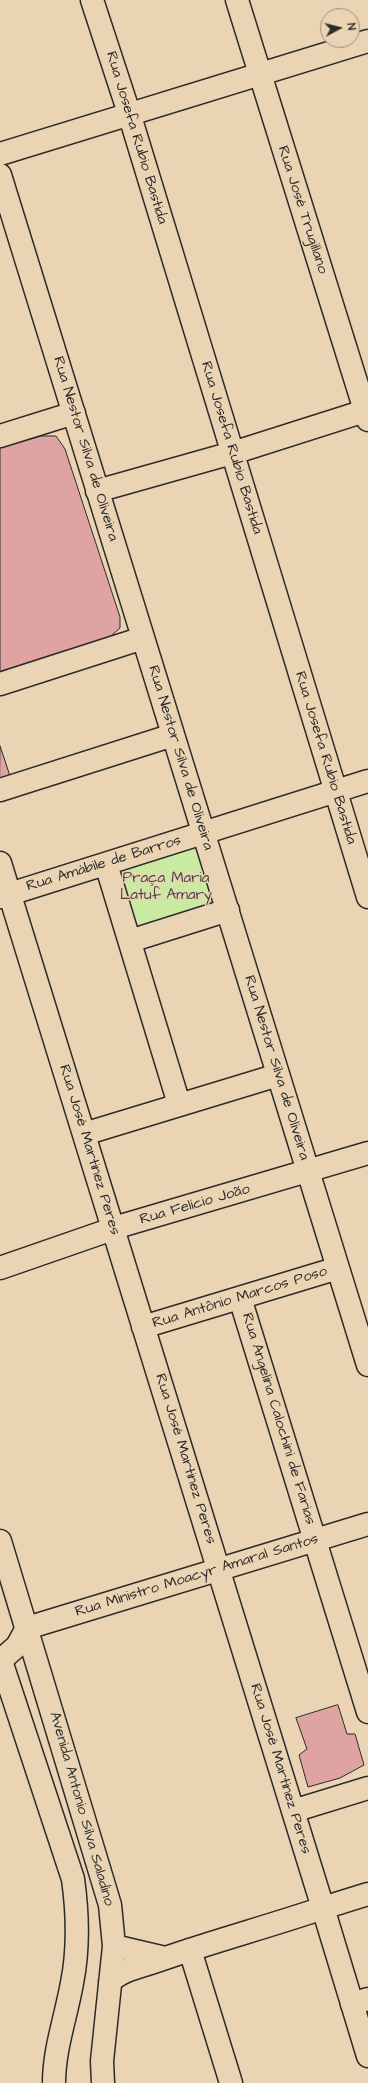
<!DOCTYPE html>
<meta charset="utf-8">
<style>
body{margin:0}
#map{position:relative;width:368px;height:2083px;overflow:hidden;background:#ebd4b4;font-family:"Architects Daughter",sans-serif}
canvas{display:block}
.north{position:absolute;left:320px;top:8px;width:40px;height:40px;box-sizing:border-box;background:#ebd4b4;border:1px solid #9e907d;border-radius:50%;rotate:83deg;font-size:11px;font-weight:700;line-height:16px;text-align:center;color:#2b2b2b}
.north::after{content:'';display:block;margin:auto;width:14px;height:18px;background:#2b2b2b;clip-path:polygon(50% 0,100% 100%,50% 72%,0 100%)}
</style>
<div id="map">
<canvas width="368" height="2083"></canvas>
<div class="north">N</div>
</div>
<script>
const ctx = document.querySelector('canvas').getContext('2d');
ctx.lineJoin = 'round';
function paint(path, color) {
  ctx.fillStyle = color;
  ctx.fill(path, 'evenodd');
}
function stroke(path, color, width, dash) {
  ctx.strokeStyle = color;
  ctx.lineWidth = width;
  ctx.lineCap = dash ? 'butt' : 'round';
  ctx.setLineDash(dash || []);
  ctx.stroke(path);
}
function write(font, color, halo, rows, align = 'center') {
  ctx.font = font + ' "Architects Daughter",sans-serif';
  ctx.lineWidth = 3;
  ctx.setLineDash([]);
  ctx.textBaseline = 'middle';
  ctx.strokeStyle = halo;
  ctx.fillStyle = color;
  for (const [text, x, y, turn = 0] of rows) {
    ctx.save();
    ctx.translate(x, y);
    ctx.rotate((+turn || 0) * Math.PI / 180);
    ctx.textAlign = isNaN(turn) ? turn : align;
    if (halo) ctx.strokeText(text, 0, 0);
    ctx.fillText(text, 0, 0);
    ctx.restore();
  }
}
paint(new Path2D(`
 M192,849l7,7 13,41 -4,9 -66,20c-12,-9 -22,-41 -19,-55z`), '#caeaa2');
const building = new Path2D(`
 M42,436h14l9,13 55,168v11l-10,9 -110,36v-225z
 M0,746l10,30 -10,3z
 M338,1705l9,29h8l9,31 -24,13 -32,9 -9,-32 8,-6 -11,-31z`);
paint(building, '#dfa4a2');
stroke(building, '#2b2b2b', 1);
const minor = new Path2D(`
 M92,0l37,113 239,784
 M237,0l131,420
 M0,154l368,-113
 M0,175l368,1190
 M0,436l74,-23
 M97,491l142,-40 129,-41
 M0,684l143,-46
 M0,790l173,-55
 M0,863l323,1045 45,-14
 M106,864l73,240
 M0,897l368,-116
 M130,941l98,-31
 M84,1134l194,-59
 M0,1268l124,-43 244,-72
 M240,1298l128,414
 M143,1327l195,-59
 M0,1661l17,-15 10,-18 341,-104
 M293,1811l75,-23
 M190,1950l41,133
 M352,2004l16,-5`);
const major = new Path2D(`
 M0,1541l110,364 4,41 -12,115 1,22
 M0,1658l73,221c5,36 6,69 -1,104 -6,34 -18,66 -18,100
 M114,1946l51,12
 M110,1982c11,-12 30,-15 44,-20 56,-20 113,-35 169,-54l45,148`);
stroke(minor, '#2b2b2b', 25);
stroke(major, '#2b2b2b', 25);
stroke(minor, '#ebd4b4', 22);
stroke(major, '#ebd4b4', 22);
write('15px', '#2b2b2b', '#ebd4b4', [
 ["Rua Josefa Rubio Bastida",136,138,73],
 ["Rua José Trugillano",302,210,72],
 ["Rua Josefa Rubio Bastida",231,448,73],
 ["Rua Nestor Silva de Oliveira",85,449,73],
 ["Rua Nestor Silva de Oliveira",180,758,73],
 ["Rua Josefa Rubio Bastida",325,758,73],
 ["Rua Amábile de Barros",104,864,-17],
 ["Rua Nestor Silva de Oliveira",276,1068,73],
 ["Rua José Martinez Peres",89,1150,73],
 ["Rua Felício João",195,1205,-16],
 ["Rua Antônio Marcos Poso",240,1298,-17],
 ["Rua Angelina Calochini de Farias",278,1419,73],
 ["Rua José Martinez Peres",185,1459,73],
 ["Rua Ministro Moacyr Amaral Santos",197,1576,-17],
 ["Rua José Martinez Peres",280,1769,73],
 ["Avenida Antonio Silva Saladino",81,1809,74]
]);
write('15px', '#43483d', '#ebd4b4', [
 ["Praça Maria",166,879],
 ["Latuf Amary",166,896]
]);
</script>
